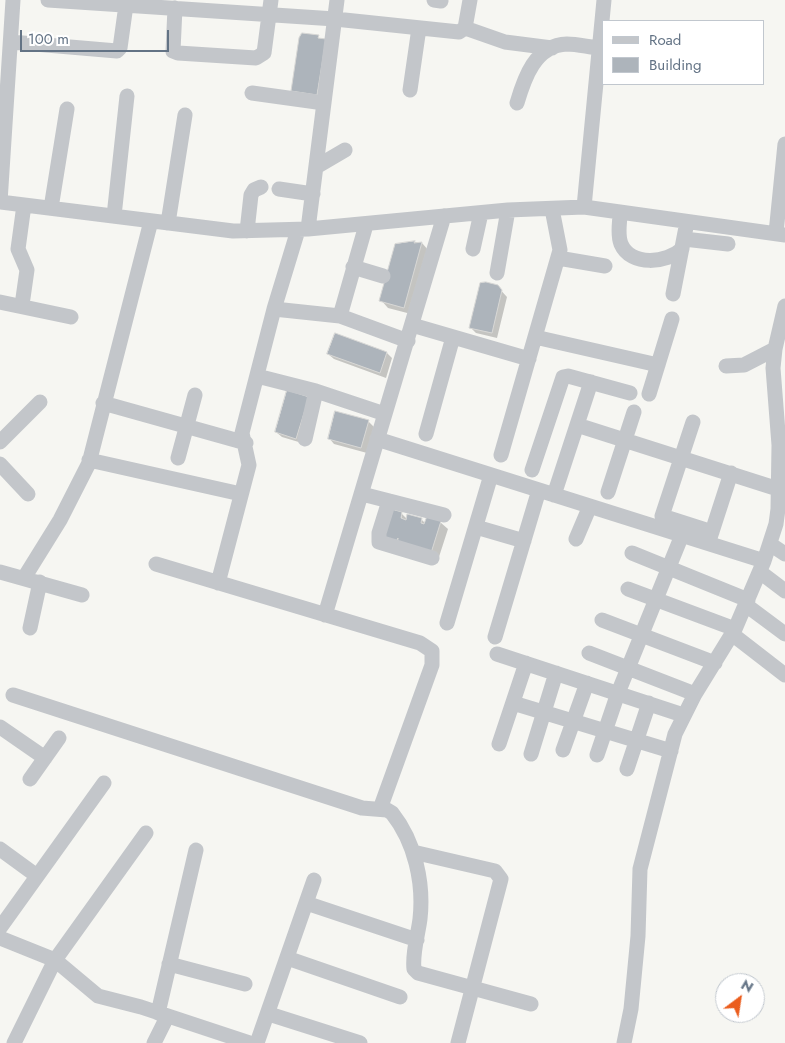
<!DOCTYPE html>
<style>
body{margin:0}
#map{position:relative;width:785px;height:1043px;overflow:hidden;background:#f6f6f2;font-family:Jost,sans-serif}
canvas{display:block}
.legend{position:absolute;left:602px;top:20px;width:162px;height:65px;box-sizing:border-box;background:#fff;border:1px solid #c1c7ce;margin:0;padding:6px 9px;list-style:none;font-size:15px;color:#637385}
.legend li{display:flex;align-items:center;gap:10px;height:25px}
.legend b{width:25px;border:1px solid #c1c7ce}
.north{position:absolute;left:715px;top:973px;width:50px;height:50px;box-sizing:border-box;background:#fff;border:1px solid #c1c7ce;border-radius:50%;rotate:31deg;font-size:14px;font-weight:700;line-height:20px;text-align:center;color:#637385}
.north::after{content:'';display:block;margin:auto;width:18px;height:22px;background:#eb5d1d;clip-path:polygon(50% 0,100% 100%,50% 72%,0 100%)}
.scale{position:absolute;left:20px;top:30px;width:149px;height:22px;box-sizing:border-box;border:2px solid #637385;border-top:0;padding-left:6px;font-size:15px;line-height:18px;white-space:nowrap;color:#637385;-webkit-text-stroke:4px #fff;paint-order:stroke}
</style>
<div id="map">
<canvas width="785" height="1043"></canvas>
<ul class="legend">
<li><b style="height:6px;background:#c3c6ca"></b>Road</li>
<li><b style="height:14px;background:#adb4bb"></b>Building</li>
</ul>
<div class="north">N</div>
<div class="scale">100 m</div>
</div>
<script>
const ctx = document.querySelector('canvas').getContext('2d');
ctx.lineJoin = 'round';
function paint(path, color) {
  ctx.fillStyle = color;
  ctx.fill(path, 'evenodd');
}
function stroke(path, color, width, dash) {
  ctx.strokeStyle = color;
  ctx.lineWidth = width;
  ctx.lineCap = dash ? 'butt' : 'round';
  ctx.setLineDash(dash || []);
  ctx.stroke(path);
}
paint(new Path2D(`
 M414,242l8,1 7,8 -18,63 -23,-6 -7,-8z
 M497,286l10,11 -10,41 -21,-5 -5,-5z
 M335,334l52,19 5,5 -6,20 -52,-19 -6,-5z
 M308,398l-6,45 -20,-6 -6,-5z
 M368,421l6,6 -7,26 -33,-9 -5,-6z
 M392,511l10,3 5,5 1,-4 13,4 5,5 2,-6 12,4 8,7 -10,31 -12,-4 -2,4 -19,-6 -21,-16zM400,516h2l-2,9 -2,-1z`), '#0003');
const building = new Path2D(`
 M302,33l17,2 -1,3 8,1 -9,56 -26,-4 8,-53z
 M415,241l-1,2 8,-1 -18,66 -25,-7 16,-57z
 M486,282l12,3 4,5 -10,43 -23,-5 11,-45z
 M335,333l52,19 -7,21 -53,-19z
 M287,390l22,7 -13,42 -21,-7z
 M335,411l34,9 -8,28 -33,-9z
 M391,509l11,3 -1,6 5,2 1,-6 15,4 -1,5 3,1 3,-8 14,5 -10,32 -34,-6 1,-9 -2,4 -13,-4z`);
paint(building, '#adb4bb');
stroke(building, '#d7d7d5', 1);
stroke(new Path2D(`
 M13,0l-13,202 233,29 75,-2 200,-19 76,-3 201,28
 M48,0l287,19 124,13 6,-4 5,-28
 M434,0l7,1
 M175,8l-2,43 5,2 78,5 8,-5 7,-53
 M465,28l40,14 47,6
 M11,42l106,9 3,-3 6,-43
 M410,90l9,-62
 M252,93l72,10
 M517,103c7,-24 18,-58 50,-59 10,0 21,3 31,4
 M316,167l29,-17
 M279,189l34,5
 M584,207l20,-207
 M51,208l16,-99
 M620,213c0,10 -3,21 1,31 10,23 46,19 61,5
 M114,216l13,-120
 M168,223l17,-108
 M308,229l29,-229
 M247,231l4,-36 3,-5 7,-3
 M776,233l9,-89
 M684,239l44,5
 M473,249l8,-36
 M558,258l47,8
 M353,267l30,9
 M497,273l11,-63
 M673,294l14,-72
 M0,302l71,15
 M22,305l5,-35 -9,-21 6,-44
 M274,309l66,7 68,25
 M340,316l26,-91
 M412,325l117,34
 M535,337l123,28
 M726,366l18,-1 31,-16
 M257,376l59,15 69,23
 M649,394l23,-75
 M103,403l143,40
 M693,422l-31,94 50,16
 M577,425l201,64
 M426,434l27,-97
 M305,439l11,-48
 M377,439l387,122
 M0,442l40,-40
 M501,455l59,-205 -8,-41
 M178,458l17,-63
 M89,460l152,34
 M0,464l28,30
 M532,470l31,-93 5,-1 62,17
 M608,492l26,-80
 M362,494l82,21
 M554,495l37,-113
 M389,501l-10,32v9l53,16
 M476,527l48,14
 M576,539l14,-33
 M709,541l22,-68
 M770,544l15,10
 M632,553l116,47
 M156,564l264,79 12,8v14l-52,144
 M0,572l82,23
 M760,572l25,19
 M24,578l36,-58 29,-57 62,-242
 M218,583l31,-118 -7,-32 32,-124 24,-79
 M628,589l107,40
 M746,605l39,29
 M325,615l119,-399
 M602,620l113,43
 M447,623l44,-148
 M30,628l10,-46
 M732,634l53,41
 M495,637l44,-147
 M589,653l106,41
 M497,654l186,61
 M13,695l349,113 25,2 5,3c23,29 32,70 28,106 -2,16 -8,34 -6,50l4,4 113,31
 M513,703l158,48
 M0,727l45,31
 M499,744l27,-81
 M563,750l24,-67
 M531,754l25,-81
 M597,755l21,-62 64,-158
 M627,769l22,-66
 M30,779l29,-41
 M0,849l37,27
 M413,852l82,19 6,8 -43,164
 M306,903l111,37
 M0,928l104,-145
 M0,938l55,22 43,36 43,11 109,36
 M287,958l113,39
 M169,964l76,20
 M158,1013l38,-163
 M269,1014l91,29
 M14,1043l41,-83 91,-127
 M154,1043l13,-26
 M257,1043l57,-163
 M624,1043l7,-34 7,-73 2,-67 35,-135 20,-40 40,-65 29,-68 12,-37 2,-15 1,-64 -6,-77 2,-19 10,-43`), '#c3c6ca', 15);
</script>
